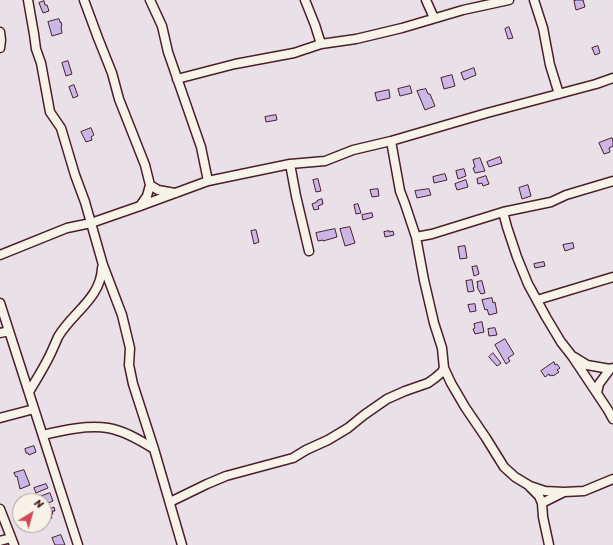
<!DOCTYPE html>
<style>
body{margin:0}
#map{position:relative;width:613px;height:545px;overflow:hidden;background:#eae1e8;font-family:Sriracha,sans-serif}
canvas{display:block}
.north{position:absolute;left:12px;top:493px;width:40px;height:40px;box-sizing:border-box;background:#f7f3e8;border:1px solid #b29e9c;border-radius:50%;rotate:37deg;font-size:11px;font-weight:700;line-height:16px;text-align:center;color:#4a1f2b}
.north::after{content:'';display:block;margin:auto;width:14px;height:18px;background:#d1495b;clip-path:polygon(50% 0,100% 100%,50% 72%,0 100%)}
</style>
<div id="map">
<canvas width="613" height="545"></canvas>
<div class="north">N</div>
</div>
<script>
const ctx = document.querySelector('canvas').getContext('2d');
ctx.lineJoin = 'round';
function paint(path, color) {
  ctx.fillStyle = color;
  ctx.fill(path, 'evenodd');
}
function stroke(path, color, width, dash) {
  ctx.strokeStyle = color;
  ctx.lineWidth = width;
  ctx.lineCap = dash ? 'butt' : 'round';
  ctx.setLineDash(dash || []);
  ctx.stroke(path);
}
const building = new Path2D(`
 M577,0h6l2,7 -9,3 -2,-9z
 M44,1l1,4h2l2,6 -6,2 -4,-10z
 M59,19l1,3h1l1,4 -1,1 1,6 -10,3 -4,-14z
 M509,27l4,11 -5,1 -3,-10z
 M598,46l2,7 -5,2 -3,-7z
 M68,61l4,13 -6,2 -4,-13z
 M474,68l2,7 -12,5 -3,-7z
 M452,75l3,11 -11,3 -3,-11z
 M74,85l4,11 -5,2 -4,-11z
 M410,86l2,7 -12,3 -2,-7z
 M426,89l2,5h2l5,12 -10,4 -8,-19z
 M389,90l1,8 -13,3 -2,-8z
 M276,115l1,5 -11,2 -1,-5z
 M91,128l3,7 -3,2 1,3 -6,2 -5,-10z
 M612,138l1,3v5l-4,2 1,4 -6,2 -5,-11z
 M500,157l2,6 -13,4 -2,-5z
 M480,158l5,13 -10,2 -2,-5 2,-1 -2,-7z
 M464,169l2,7 -8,3 -2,-8z
 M445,174l2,6 -13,3 -1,-6z
 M486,176l3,8 -6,2 -1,-3 -4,1 -1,-5z
 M318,179l3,12 -5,1 -3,-12z
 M466,180l2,7 -11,3 -2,-6z
 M528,185l3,11 -9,3 -3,-11z
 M378,189l1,7 -7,1 -2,-7z
 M429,189l2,6 -14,3 -2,-7z
 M322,199l1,5 -5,2 1,3 -5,1 -2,-6 5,-2v-1z
 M358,204l3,9 -5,1 -2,-9z
 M372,213l1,4 -10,3 -1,-5z
 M350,227l5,16 -10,3 -5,-17z
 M335,229l2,8 -14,4v-1l-5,1 -2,-8z
 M256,230l3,12 -5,2 -3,-13z
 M389,231v1l4,-1 1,4 -9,2 -1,-5z
 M573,243l1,5 -9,3 -2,-6z
 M465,246l2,12 -7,1 -2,-12z
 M544,262l1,4 -10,2 -1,-4z
 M477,266l2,8 -5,2 -2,-9z
 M472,280l2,11 -6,1 -2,-11z
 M482,281l3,12 -4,1 -4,-7h1l-1,-5z
 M492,298l1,5 2,-1 2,11 -8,2 -2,-6 -2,1 -3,-10z
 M475,304l1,7 -6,1 -2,-7z
 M482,322l2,10 -9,2 -2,-5 2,-1 -1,-4z
 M495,328l2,7 -8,1 -1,-7z
 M505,339l9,15 -6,4 2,3 -4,3 -11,-19z
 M493,353l8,10 -4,3 -8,-9z
 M554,362l1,3 2,-1 3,4 -3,2 2,2 -6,4 -1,-1 -2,1 -1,-2 -4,3 -4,-6z
 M34,446l2,6 -7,3 -1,-2h-2l-1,-4z
 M24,470l6,15 -10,4 -3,-13 -1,1 -2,-4z
 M46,484l2,4 -12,5 -2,-5z
 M50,493l3,8 -9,4v-4h-16z
 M48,505l1,4 5,-2 1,4h-3l1,3 -2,1 1,3 -8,2v-14z
 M61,535l4,10h-10l-3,-7z`);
paint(building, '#cbb7e7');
stroke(building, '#4a1f2b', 1);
const street = new Path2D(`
 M28,0l6,34 2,15 5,14 9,49 11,16 14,47 10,27 18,63 19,50 8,33 -1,17 4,19 21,65 28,96
 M84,0l14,38 14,35 7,26 26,66 5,20 -3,11 -7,10
 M150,0l12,26 6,26 33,95 7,34
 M305,0l10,25 6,19
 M426,0l8,18
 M534,0l9,28 7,37 9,29
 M0,32l1,8 -1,8
 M177,79l58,-15 59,-11 27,-9 35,-5 46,-11 61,-18 46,-10
 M391,141l9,50 5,13 11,33 8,43 10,43 8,25 2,20 7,15 14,24 21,31 18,29 11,10 15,9 15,5 19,1
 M290,164l6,32 13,55
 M150,185l8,5 17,3
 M503,212l4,15 10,30 11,27 18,33 15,25 11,14 36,54 5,9
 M416,237l16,-3 71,-22 48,-10 15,-7 47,-14
 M0,255l67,-27 24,-5 49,-17 68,-25 82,-17 35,-3 28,-11 38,-9 96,-28 109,-29 17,-6
 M537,300l76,-23
 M0,303l78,242
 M0,333l9,-2
 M574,357l13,8 23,4 3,-1
 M29,392c7,-12 14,-23 20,-35 3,-6 6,-13 9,-20 14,-24 43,-39 44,-69
 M597,393l2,-9 11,-15
 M0,418l34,-9
 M43,435c21,-5 44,-10 65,-7 17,3 32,12 46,21
 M530,487l9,9 3,7 1,14 6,28
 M170,502l37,-18 19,-8 67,-18 13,-8 22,-10 20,-12 16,-13 23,-16 18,-8 23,-8 7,-5 7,-6 2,-4
 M542,503l22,-11 20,-1 29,-12
 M0,509l14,36
 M0,541l11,-3`);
stroke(street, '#4a1f2b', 11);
stroke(street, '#f7f3e8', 8);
</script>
